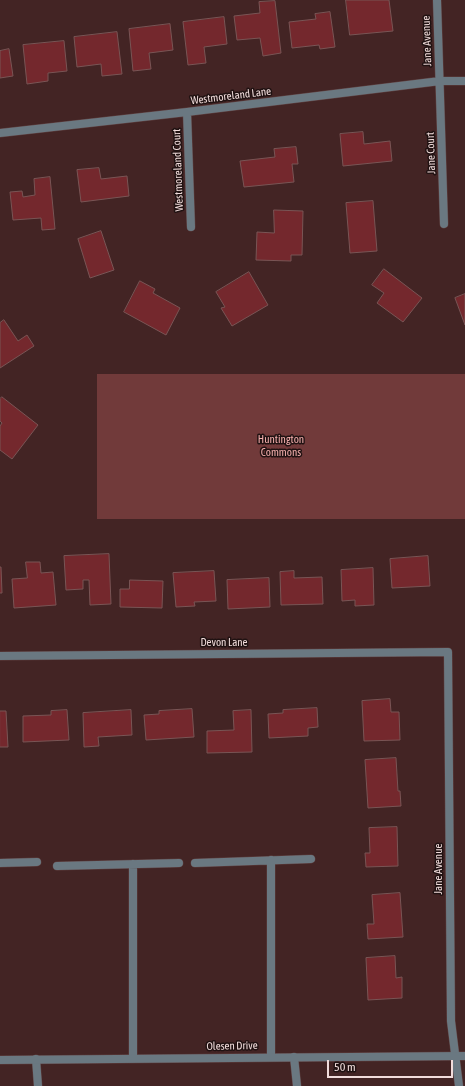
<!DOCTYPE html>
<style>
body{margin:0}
#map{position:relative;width:465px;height:1086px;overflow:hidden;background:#432424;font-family:"Asap Condensed",sans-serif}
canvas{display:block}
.scale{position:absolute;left:327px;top:1060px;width:126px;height:18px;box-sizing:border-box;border:2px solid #f1dcdb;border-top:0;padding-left:5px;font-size:12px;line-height:14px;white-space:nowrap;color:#f1dcdb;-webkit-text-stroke:3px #201212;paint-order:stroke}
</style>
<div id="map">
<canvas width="465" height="1086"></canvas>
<div class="scale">50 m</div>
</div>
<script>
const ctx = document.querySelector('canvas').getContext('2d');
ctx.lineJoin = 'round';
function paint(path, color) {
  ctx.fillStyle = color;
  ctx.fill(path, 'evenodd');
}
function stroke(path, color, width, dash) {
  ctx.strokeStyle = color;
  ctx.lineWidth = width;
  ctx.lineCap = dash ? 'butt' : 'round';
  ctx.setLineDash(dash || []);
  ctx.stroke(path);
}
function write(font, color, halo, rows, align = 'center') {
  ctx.font = font + ' "Asap Condensed",sans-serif';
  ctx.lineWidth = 3;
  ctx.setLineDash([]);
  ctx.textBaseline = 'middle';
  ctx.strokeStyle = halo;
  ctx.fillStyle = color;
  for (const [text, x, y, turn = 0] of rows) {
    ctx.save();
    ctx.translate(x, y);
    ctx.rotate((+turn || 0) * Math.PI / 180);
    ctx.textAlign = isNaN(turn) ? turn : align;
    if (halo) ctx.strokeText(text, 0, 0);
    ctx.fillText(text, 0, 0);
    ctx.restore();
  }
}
paint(new Path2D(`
 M97,374h368v145h-368z`), '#713a3a');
const building = new Path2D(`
 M346,0h43l4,31 -43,4z
 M275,1l6,52 -18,3 -3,-18 -23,2 -3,-24 26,-3 -1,-11z
 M330,12l5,35 -15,2 -1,-4 -27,3 -3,-26 27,-3 -1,-5z
 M224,17l3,27 -23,3 2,16 -18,2 -5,-43z
 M170,24l3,26 -24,3 2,16 -18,2 -4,-42z
 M117,32l5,42 -20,2 -1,-12 -24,3 -3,-30z
 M64,41l3,30 -19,2v8l-21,3 -4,-39z
 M9,49l4,27 -13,2v-27z
 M363,132l1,12 26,-3 2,20 -49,5 -3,-32z
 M296,147l2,17h-6l2,18 -50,5 -4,-26 35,-4 -1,-8z
 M99,168l2,11 26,-3 2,20 -48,6 -4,-32z
 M50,177l5,52 -13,1 -1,-12 -28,2 -3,-28 12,-1 1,6 12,-2 -1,-16z
 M373,201l4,50 -27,2 -4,-50z
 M274,210l29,1 -1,44h-11v6l-35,-1 1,-28 17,1z
 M101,231l13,39 -24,8 -12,-39z
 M384,269l38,29 -19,24 -26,-19 7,-10 -12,-8z
 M249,272l19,33 -36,21 -11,-18 4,-1 -9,-15z
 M140,281l15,8 -2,4 27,15 -14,27 -42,-23z
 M465,294v31l-10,-27z
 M4,320l14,21 9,-6 7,11 -34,22v-45z
 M2,397l36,28 -26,34 -12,-9v-24l2,-3 -2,-2v-22z
 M109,554l2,50 -21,1 -1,-25h-6v9l-17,1 -2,-34z
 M428,556l2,30 -38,2 -2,-29z
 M26,562h14l1,11 12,-1 3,33 -42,3 -2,-29 15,-1z
 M0,567h1l1,26h-2z
 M373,568l1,37 -19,1v-6l-13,1 -1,-31z
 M214,571l2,30 -22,1 1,4 -19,1 -3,-34z
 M294,571v7l28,-1 1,27 -42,1 -1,-33z
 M269,578l1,29 -42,2 -1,-29z
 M130,580l33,1 -1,27 -42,-1v-18h9z
 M390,699l1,13h8l1,28 -36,1 -2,-40z
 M317,708l1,19 -10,1v8l-39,2 -1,-24 15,-1v-3z
 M192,709l2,28 -48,3 -2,-25 15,-1v-3z
 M67,710l2,30 -46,2v-26l28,-1v-4z
 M131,710l1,25 -34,2 1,9 -15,1 -1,-34z
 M251,710l1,42 -45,1v-22l27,-1 -1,-19z
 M0,711h6l2,36h-8z
 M396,758l2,33h2l1,15 -33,2 -3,-48z
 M397,827l1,39 -32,1 -1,-14h5l-1,-25z
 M400,893l3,44 -35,2 -1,-15h7l-2,-29z
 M395,956l1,22 6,-1v21l-34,2 -2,-42z`);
paint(building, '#74282d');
stroke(building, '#795555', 1);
const service = new Path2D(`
 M0,863l37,-1
 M195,863l116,-4
 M133,864v194
 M57,866l122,-3
 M271,1057v-197
 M294,1057l3,29
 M36,1059l2,27`);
const minor = new Path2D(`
 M437,0l7,224
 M187,112l4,115
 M0,133l187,-21 253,-31h25
 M0,656l448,-4 3,369 8,65`);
const tertiary = new Path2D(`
 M0,1060l465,-4`);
stroke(service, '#5f4141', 9);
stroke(minor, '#5f4141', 9);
stroke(tertiary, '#5f4141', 9);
stroke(service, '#6a7881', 8);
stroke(minor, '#6a7881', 8);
stroke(tertiary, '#6a7881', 8);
write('11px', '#f1dcdb', '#201212', [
 ["Jane Avenue",427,41,-92],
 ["Westmoreland Lane",231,96,-7],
 ["Jane Court",431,153,-92],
 ["Westmoreland Court",178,170,-92],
 ["Devon Lane",224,643],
 ["Jane Avenue",439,869,-90],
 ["Olesen Drive",232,1046,-1]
]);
write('11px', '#f4afad', '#201212', [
 ["Huntington",281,440],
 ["Commons",281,453]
]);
</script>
